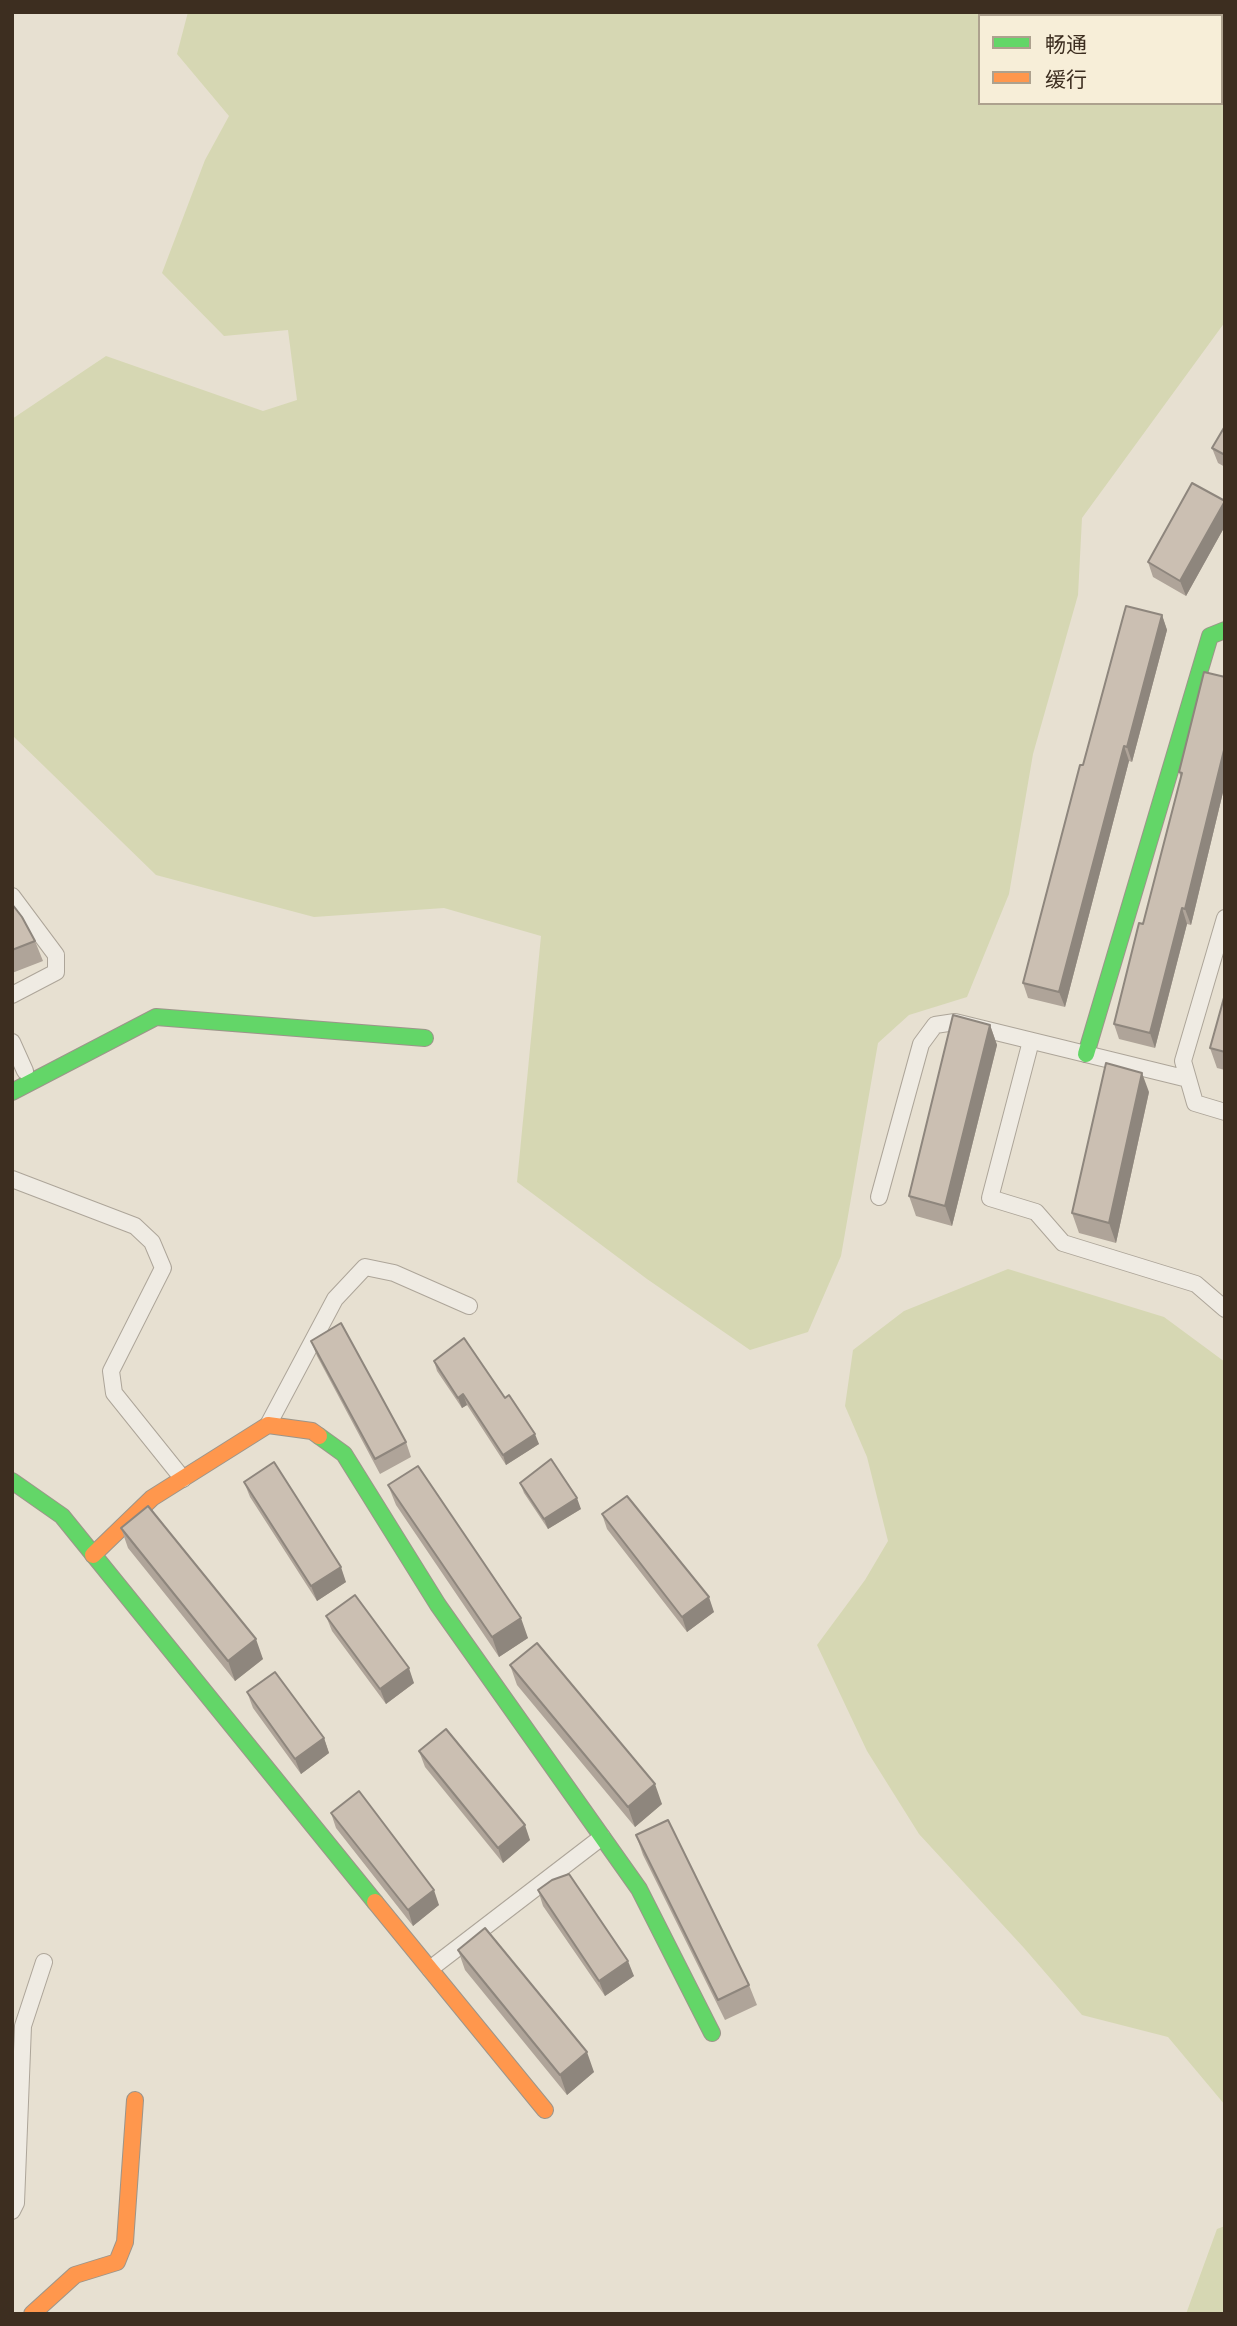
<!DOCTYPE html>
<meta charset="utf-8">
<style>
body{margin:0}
#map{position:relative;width:1237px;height:2326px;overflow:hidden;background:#e7e0d1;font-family:"Zilla Slab","Noto Sans SC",serif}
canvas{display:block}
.frame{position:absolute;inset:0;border:14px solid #3d2e20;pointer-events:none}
.legend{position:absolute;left:978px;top:14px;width:245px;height:91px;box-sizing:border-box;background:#f7eed8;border:2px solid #ada18e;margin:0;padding:9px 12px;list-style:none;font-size:21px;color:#3d2e20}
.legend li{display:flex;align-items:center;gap:14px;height:35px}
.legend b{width:35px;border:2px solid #ada18e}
</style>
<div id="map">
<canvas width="1237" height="2326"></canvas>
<div class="frame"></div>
<ul class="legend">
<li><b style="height:9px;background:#63d668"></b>畅通</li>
<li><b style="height:9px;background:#ff974d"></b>缓行</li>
</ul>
</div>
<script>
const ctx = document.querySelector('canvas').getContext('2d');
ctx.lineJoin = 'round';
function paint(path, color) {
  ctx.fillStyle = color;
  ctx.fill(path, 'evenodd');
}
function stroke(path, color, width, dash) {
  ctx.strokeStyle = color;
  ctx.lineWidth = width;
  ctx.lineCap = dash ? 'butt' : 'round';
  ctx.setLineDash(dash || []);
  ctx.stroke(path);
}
paint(new Path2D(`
 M188,12h1037v310l-143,196 -4,77 -45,159 -24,140 -42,103 -58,18 -31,28 -37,213 -33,76 -58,18 -103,-71 -130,-97 24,-246 -97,-28 -130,9 -158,-42 -144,-140v-316l94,-63 157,55 34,-11 -9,-70 -64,6 -62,-63 43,-113 24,-44 -52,-62zM980,16h241v87h-241z
 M1008,1269l156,48 61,45v743l-57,-68 -86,-22 -58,-67 -105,-114 -52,-83 -50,-106 48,-65 23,-39 -21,-84 -22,-51 8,-56 51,-39z
 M1225,2226v88h-39l31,-85z`), '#d6d7b3');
const street = new Path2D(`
 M12,896l44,59v17l-44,23
 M1225,918l-42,143 12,42 30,9
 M1031,1041l-41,157 46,14 27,31 133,41 29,25
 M12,1042l13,29
 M12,1179l123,47 17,16 11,26 -52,103 3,22 69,86
 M879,1197l42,-153 14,-19 20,-3 233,57
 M268,1425l67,-126 30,-32 29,6 75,33
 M430,1969l172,-132
 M12,2211l4,-8 7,-177 21,-64`);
const fast = new Path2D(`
 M1086,1054l124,-418 15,-6
 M12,1092l144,-75 269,21
 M319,1436l25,18 94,151 201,284 73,144
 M12,1481l50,35 313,386`);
const slow = new Path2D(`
 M93,1555l59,-57 116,-73 44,6 7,5
 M375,1902l170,208
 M32,2314l43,-39 42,-13 8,-20 10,-142`);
stroke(street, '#ada599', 18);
stroke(fast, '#9c958a', 18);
stroke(slow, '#9c958a', 18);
stroke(street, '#efebe3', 16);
stroke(fast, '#63d668', 16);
stroke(slow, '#ff974d', 16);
paint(new Path2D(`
 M1225,426v41l-7,-4 -6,-15z
 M1225,501v25l-39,70 -33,-19 -5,-15z
 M1162,615l5,15 -35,132 -3,-1 -64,246 -37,-9 -5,-15 60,-218z
 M1225,677v107l-34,141 -4,-1 -32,124 -36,-9 -5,-15 29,-100 38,-146 -2,-6z
 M12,904l23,37 8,20 -31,12z
 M1225,994v76l-8,-2 -7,-20z
 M990,1025l7,20 -45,181 -36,-10 -7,-20z
 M1149,1092l-33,151 -37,-10 -7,-20z
 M311,1341l95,101 5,15 -31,17 -63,-118z
 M434,1361l71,37 34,46 -33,21 -39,-60 -5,3 -25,-37z
 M244,1482l102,100 -29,19 -67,-104z
 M520,1483l61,26 -33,20 -24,-36z
 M388,1485l140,153 -29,19 -103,-152z
 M602,1514l112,98 -27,20 -80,-103z
 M121,1528l142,131 -28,22 -107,-133z
 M326,1616l88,67 -28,21 -54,-73z
 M510,1665l152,139 -27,23 -118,-142z
 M247,1692l77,46 5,15 -28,21 -48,-66z
 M419,1751l111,89 -27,23 -78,-96z
 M331,1813l108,92 -26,21 -77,-98z
 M636,1835l113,150 8,20 -32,15 -82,-165z
 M538,1890l96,86 -29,20 -62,-90z
 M458,1950l136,122 -27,23 -102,-125z`), '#afa499');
paint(new Path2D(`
 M1225,501v25l-39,70 -6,-15z
 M1162,615l5,15 -35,132 -5,-15z
 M1124,746l5,15 -64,246 -6,-15z
 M1225,746v38l-34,141 -6,-16z
 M1182,908l5,16 -32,124 -5,-15z
 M990,1025l7,20 -45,181 -7,-20z
 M1142,1073l7,19 -33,151 -7,-20z
 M463,1394l4,11 -5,3 -4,-10z
 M535,1434l4,10 -33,21 -3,-10z
 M577,1498l4,11 -33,20 -4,-10z
 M341,1567l5,15 -29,19 -6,-15z
 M709,1597l5,15 -27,20 -5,-15z
 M521,1618l7,20 -29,19 -7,-20z
 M256,1639l7,20 -28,22 -7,-20z
 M409,1668l5,15 -28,21 -6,-15z
 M324,1738l5,15 -28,21 -6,-15z
 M655,1784l7,20 -27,23 -7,-20z
 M525,1825l5,15 -27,23 -5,-15z
 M434,1890l5,15 -26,21 -5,-16z
 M628,1961l6,15 -29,20 -6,-15z
 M587,2052l7,20 -27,23 -7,-20z`), '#8e867d');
const building = new Path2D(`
 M1225,426v29l-13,-7z
 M1192,483l33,18 -45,80 -32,-19z
 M1126,606l36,9 -35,132 -3,-1 -65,246 -36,-9 57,-218h3z
 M1204,672l21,5v69l-40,163 -3,-1 -32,125 -36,-9 25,-101 4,1 39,-151 -3,-1z
 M12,904l10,13 13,24 -23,9z
 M1225,994v58l-15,-4z
 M953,1015l37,10 -45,181 -36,-10z
 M1106,1063l36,10 -33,150 -37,-10z
 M341,1323l65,119 -31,17 -64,-118z
 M464,1338l41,60 4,-3 26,39 -32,21 -40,-61 -5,4 -24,-37z
 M551,1459l26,39 -33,21 -24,-36z
 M274,1462l67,105 -30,19 -67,-104z
 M418,1466l103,152 -29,19 -104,-152z
 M627,1496l82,101 -27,20 -80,-103z
 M148,1506l108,133 -28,22 -107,-133z
 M355,1595l54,73 -29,21 -54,-73z
 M537,1643l118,141 -27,23 -118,-142z
 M275,1672l49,66 -29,21 -48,-67z
 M446,1729l79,96 -27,23 -79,-97z
 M359,1791l75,99 -26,20 -77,-97z
 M668,1820l81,165 -31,15 -82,-165z
 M569,1874l59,87 -29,20 -61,-91 14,-10z
 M485,1928l102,124 -27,23 -102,-125z`);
paint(building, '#cbbfb2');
stroke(building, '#8e867d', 2);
</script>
